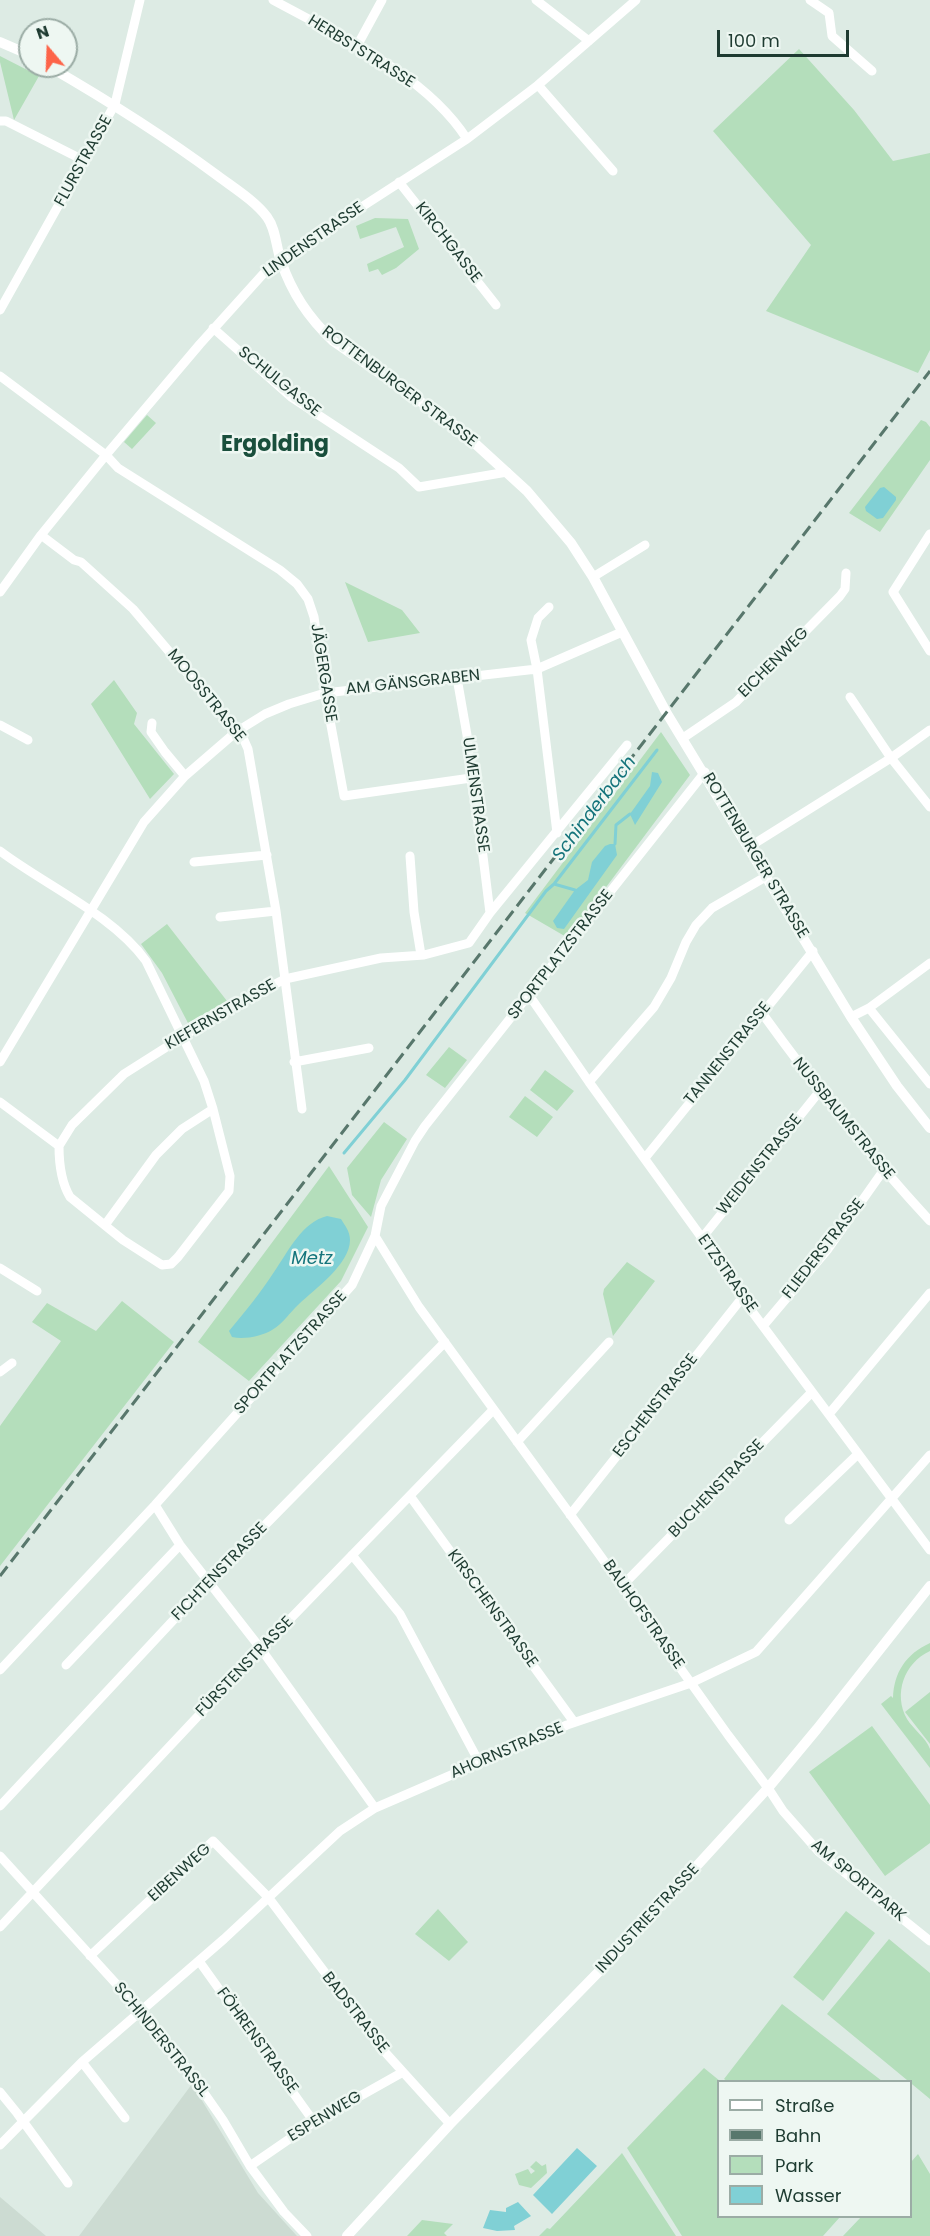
<!DOCTYPE html>
<meta charset="utf-8">
<style>
body{margin:0}
#map{position:relative;width:930px;height:2236px;overflow:hidden;background:#ddebe4;font-family:Poppins,sans-serif}
canvas{display:block}
.legend{position:absolute;left:717px;top:2080px;width:195px;height:138px;box-sizing:border-box;background:#eef7f2;border:2px solid #9baca5;margin:0;padding:8px 10px;list-style:none;font-size:18px;color:#1e3b31}
.legend li{display:flex;align-items:center;gap:12px;height:30px}
.legend b{width:30px;border:2px solid #9baca5}
.north{position:absolute;left:18px;top:18px;width:60px;height:60px;box-sizing:border-box;background:#eef7f2;border:2px solid #9baca5;border-radius:50%;rotate:341deg;font-size:16px;font-weight:700;line-height:24px;text-align:center;color:#1e3b31}
.north::after{content:'';display:block;margin:auto;width:21px;height:27px;background:#fd6449;clip-path:polygon(50% 0,100% 100%,50% 72%,0 100%)}
.scale{position:absolute;left:717px;top:30px;width:132px;height:27px;box-sizing:border-box;border:3px solid #1e3b31;border-top:0;padding-left:8px;font-size:18px;line-height:21px;white-space:nowrap;color:#1e3b31;-webkit-text-stroke:4px #eef7f2;paint-order:stroke}
</style>
<div id="map">
<canvas width="930" height="2236"></canvas>
<ul class="legend">
<li><b style="height:8px;background:#fff"></b>Straße</li>
<li><b style="height:8px;background:#58776c"></b>Bahn</li>
<li><b style="height:16px;background:#b4debb"></b>Park</li>
<li><b style="height:16px;background:#80d0d5"></b>Wasser</li>
</ul>
<div class="north">N</div>
<div class="scale">100 m</div>
</div>
<script>
const ctx = document.querySelector('canvas').getContext('2d');
ctx.lineJoin = 'round';
function paint(path, color) {
  ctx.fillStyle = color;
  ctx.fill(path, 'evenodd');
}
function stroke(path, color, width, dash) {
  ctx.strokeStyle = color;
  ctx.lineWidth = width;
  ctx.lineCap = dash ? 'butt' : 'round';
  ctx.setLineDash(dash || []);
  ctx.stroke(path);
}
function write(font, color, halo, rows, align = 'center') {
  ctx.font = font + ' Poppins,sans-serif';
  ctx.lineWidth = 5;
  ctx.setLineDash([]);
  ctx.textBaseline = 'middle';
  ctx.strokeStyle = halo;
  ctx.fillStyle = color;
  for (const [text, x, y, turn = 0] of rows) {
    ctx.save();
    ctx.translate(x, y);
    ctx.rotate((+turn || 0) * Math.PI / 180);
    ctx.textAlign = isNaN(turn) ? turn : align;
    if (halo) ctx.strokeText(text, 0, 0);
    ctx.fillText(text, 0, 0);
    ctx.restore();
  }
}
paint(new Path2D(`
 M192,2084l66,109 39,43h-218z
 M0,2197l46,39h-46z`), '#ccdbd2');
paint(new Path2D(`
 M799,49l55,61 39,51 37,-8v197l-12,23 -152,-62 45,-66 -98,-114z
 M0,56l39,20 -25,44 -14,-58z
 M375,218l33,1 11,30 -23,19 -14,7 -4,-6 -9,3 -2,-8 37,-17 -8,-20 -36,12 -4,-13z
 M147,415l9,8 -24,26 -8,-7z
 M921,420l5,2 4,5v33l-50,72 -31,-19z
 M345,582l57,28 18,23 -52,9z
 M114,680l23,33 -3,11 40,50 -24,25 -59,-95z
 M661,732l29,43 -122,163 -43,-25z
 M167,924l60,77 -39,22 -26,-50 -21,-29z
 M449,1047l18,13 -22,28 -19,-13z
 M545,1070l29,21 -17,20 -27,-21z
 M525,1096l28,21 -16,20 -28,-20z
 M384,1122l23,17 -26,41 -10,37 -19,-22 -5,-27z
 M329,1166l39,61 -27,54 -92,100 -51,-39z
 M627,1262l28,19 -42,55 -10,-42 1,-5z
 M122,1301l52,41 -174,224v-140l61,-85 -29,-19 15,-19 49,28z
 M930,1643v8c-26,12 -37,43 -23,68 6,10 19,19 23,30 0,5 0,14 0,19l-49,-64 10,-8 2,2c1,-26 13,-44 37,-55z
 M930,1692v52l-25,-32z
 M872,1726l58,79v38l-45,33 -76,-104z
 M438,1909l30,33 -19,19 -34,-27z
 M846,1911l29,22 -52,68 -30,-24z
 M889,1939l41,34v126l-103,-85z
 M782,2004l100,77h-155l-3,-2z
 M704,2068l16,13 -2,1v134l122,1 -17,19h-141l-55,-88z
 M622,2153l54,83h-137l8,-8 3,1z
 M918,2154l12,20v62h-87l18,-19 49,-1 1,-54z
 M536,2161l6,5 4,-2 1,9 -16,15 -12,-3 -4,-11 13,-5 3,5 4,-3 -5,-4z
 M422,2220l31,4 -9,9 3,3h-40z`), '#b4debb');
paint(new Path2D(`
 M884,487l12,10v3l-13,18 -6,1 -11,-8 -1,-4 15,-19z
 M652,772l6,1 4,9 -27,43 -5,-11 20,-28z
 M610,844h5l2,11 -53,74 -7,-1 -4,-7 22,-31 13,-10 4,-18 13,-16z
 M327,1216l14,3c4,7 9,12 9,21 0,24 -35,49 -51,64 -10,9 -15,19 -27,26 -10,6 -28,10 -40,7l-3,-6c16,-19 32,-39 45,-59 14,-20 28,-50 53,-56z
 M577,2148l20,18 -45,48 -19,-19z
 M518,2202l13,14 -17,10 1,4 -18,1 -14,-3 7,-18 16,2v-4z`), '#80d0d5');
stroke(new Path2D(`
 M615,844l1,-19 14,-11
 M554,884l103,-134
 M344,1153l61,-73 141,-189 8,-7 21,6`), '#80d0d5', 3);
stroke(new Path2D(`
 M273,0c66,36 152,74 194,139
 M536,0l53,41
 M810,0l19,13 3,23 40,35
 M357,46l25,-46
 M538,85l75,86
 M0,121h6l79,40
 M399,182l97,123
 M0,310l115,-206 25,-104
 M213,328l78,69 108,71 20,19 88,-15
 M0,376l106,79 12,13 162,102 17,14 11,15 6,18 11,76 19,103 127,-18
 M930,534l-37,58 37,59
 M41,535l33,25 7,2 52,47 111,131 4,9 28,162 26,198
 M593,577l52,-32
 M0,592l41,-57 65,-80 94,-111 64,-71 34,-25 169,-109 71,-54 98,-85
 M549,607l-11,11 -7,22 6,29 20,164
 M457,678l10,57 4,43 10,62 9,73
 M850,697l41,61 39,49
 M152,723l-1,9 14,20 20,24
 M0,725l28,15
 M683,738l53,-36 104,-106 5,-7 1,-16
 M749,847l142,-89 39,-28
 M0,851c45,34 113,64 146,110l58,120 9,28 17,67 -1,15 -51,66 -7,7 -9,1 -39,-25 -53,-43c-9,-15 -11,-33 -11,-51l-59,-44
 M410,856l4,56 7,43
 M194,862l73,-7
 M220,917l56,-6
 M529,995l60,87 113,156 40,60 188,252
 M869,1008l61,76
 M762,1013c52,72 107,142 168,208
 M851,1017l18,-9 61,-45
 M0,1062l144,-240 41,-46 51,-44 29,-18 24,-10 36,-11 212,-24 85,-37
 M294,1062l75,-14
 M589,1082l65,-75 17,-29 15,-36 10,-17 16,-17 55,-32
 M59,1146l13,-21 52,-51 101,-64 60,-31 96,-21 43,-3 45,-12 21,-30 137,-168
 M645,1158l168,-207
 M105,1225l51,-70 26,-26 31,-20
 M375,1236l44,71 180,247 129,181 40,53 15,23 36,41 111,89
 M702,1238l117,-146
 M0,1268l37,23
 M763,1326l65,-77 55,-78
 M0,1372l12,-9
 M829,1414l101,-121
 M517,1442l92,-100
 M410,1496l164,226
 M155,1505l25,40 81,104 114,159
 M570,1515l172,-217
 M789,1520l69,-66
 M352,1555l48,59 79,148
 M622,1586l190,-194
 M66,1665l114,-120
 M0,1670l155,-165 197,-220 23,-49 6,-30 34,-65 10,-15 280,-354
 M0,1806l208,-223 237,-241
 M0,1856l129,142 57,69 37,53 27,46 34,46 23,24
 M0,1927l261,-278 232,-239
 M90,1956l123,-115 55,56 116,154 66,73
 M199,1961l115,161
 M82,2062l43,56
 M0,2092l17,21 51,70
 M0,2145l82,-83 142,-123 116,-108 35,-23 192,-83 124,-42 65,-31 174,-197
 M250,2166l64,-44 89,-50`), '#fff', 9);
stroke(new Path2D(`
 M0,42l30,13
 M48,66c59,34 116,70 170,110 16,12 37,25 49,41 9,12 9,30 14,44 11,32 27,56 52,80l124,86 70,64 44,52 22,34 73,135 185,305 46,69 33,42
 M347,2236l103,-112 169,-173 149,-163 49,-59 113,-143`), '#fff', 10);
stroke(new Path2D(`
 M0,1576l930,-1205`), '#58776c', 3, [12, 6]);
write('16px', '#1e3b31', '#eef7f2', [
 ["HERBSTSTRASSE",361,52,32],
 ["FLURSTRASSE",84,161,-61],
 ["LINDENSTRASSE",314,240,-35],
 ["KIRCHGASSE",448,243,52],
 ["SCHULGASSE",279,382,39],
 ["ROTTENBURGER STRASSE",399,387,37],
 ["EICHENWEG",774,663,-45],
 ["JÄGERGASSE",323,673,81],
 ["AM GÄNSGRABEN",413,683,-6],
 ["MOOSSTRASSE",206,696,51],
 ["ULMENSTRASSE",475,795,82],
 ["ROTTENBURGER STRASSE",755,856,59],
 ["SPORTPLATZSTRASSE",561,955,-52],
 ["KIEFERNSTRASSE",221,1015,-30],
 ["TANNENSTRASSE",728,1054,-51],
 ["NUSSBAUMSTRASSE",843,1119,51],
 ["WEIDENSTRASSE",760,1165,-51],
 ["FLIEDERSTRASSE",824,1249,-52],
 ["ETZSTRASSE",727,1274,55],
 ["SPORTPLATZSTRASSE",291,1353,-48],
 ["ESCHENSTRASSE",656,1406,-52],
 ["BUCHENSTRASSE",717,1489,-46],
 ["FICHTENSTRASSE",220,1572,-46],
 ["KIRSCHENSTRASSE",492,1609,54],
 ["BAUHOFSTRASSE",643,1615,55],
 ["FÜRSTENSTRASSE",245,1667,-46],
 ["AHORNSTRASSE",507,1751,-23],
 ["EIBENWEG",180,1873,-42],
 ["AM SPORTPARK",858,1881,40],
 ["INDUSTRIESTRASSE",648,1919,-47],
 ["BADSTRASSE",355,2013,52],
 ["SCHINDERSTRASSL",161,2040,51],
 ["FÖHRENSTRASSE",257,2041,54],
 ["ESPENWEG",325,2117,-31]
]);
write('italic 18px', '#14747b', '#eef7f2', [
 ["Schinderbach",595,809,-53],
 ["Metz",312,1259]
]);
write('bold 22px', '#194f3c', '#eef7f2', [
 ["Ergolding",275,445]
]);
</script>
